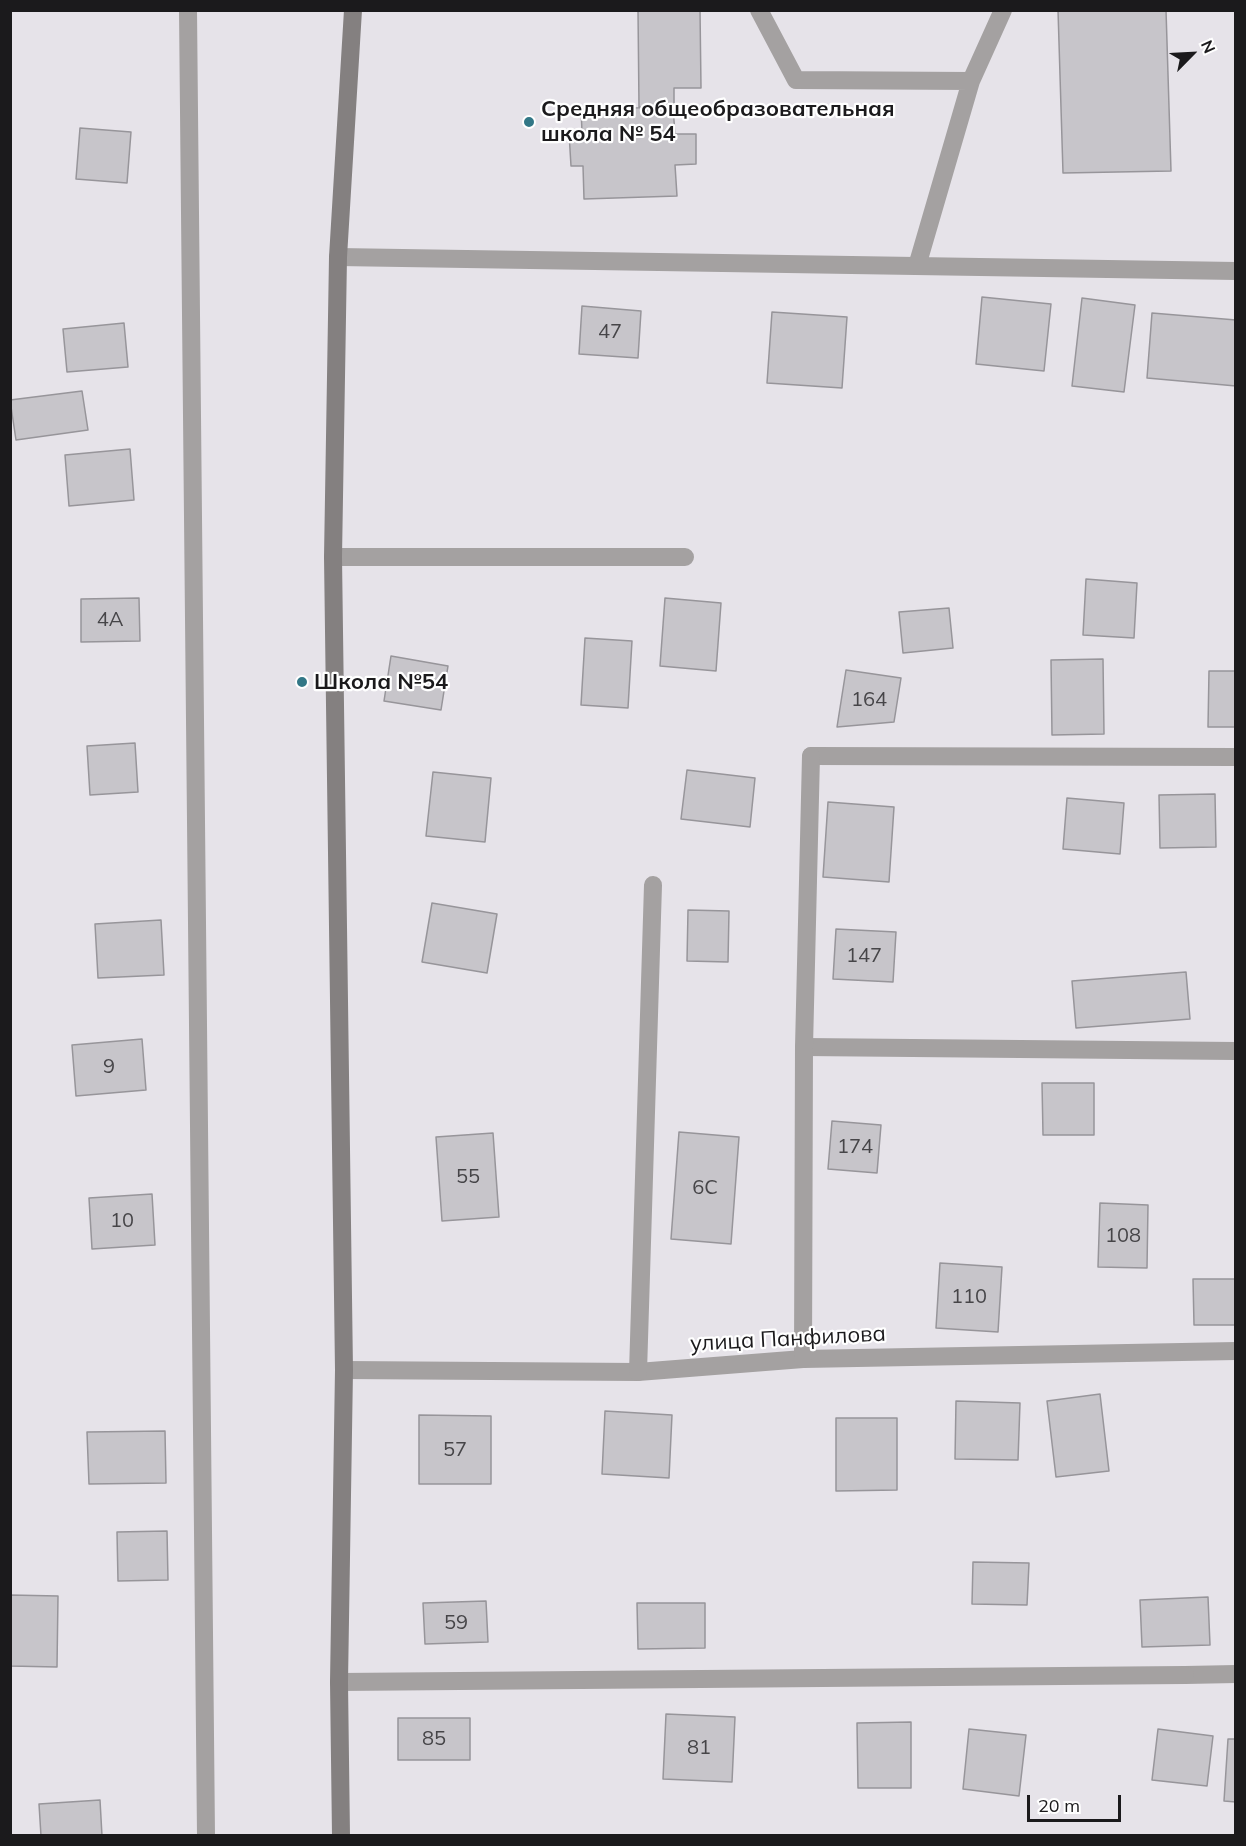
<!DOCTYPE html>
<meta charset="utf-8">
<style>
body{margin:0}
#map{position:relative;width:1246px;height:1846px;overflow:hidden;background:#e6e3e9;font-family:Mulish,sans-serif}
canvas{display:block}
.frame{position:absolute;inset:0;border:12px solid #1b1a1c;pointer-events:none}
.north{position:absolute;left:1162px;top:24px;width:60px;height:60px;-webkit-text-stroke:4px #fff;paint-order:stroke;rotate:66deg;font-size:16px;font-weight:700;line-height:24px;text-align:center;color:#1b1a1c}
.north::after{content:'';display:block;margin:auto;width:21px;height:27px;background:#1b1a1c;clip-path:polygon(50% 0,100% 100%,50% 72%,0 100%)}
.scale{position:absolute;left:1027px;top:1795px;width:94px;height:27px;box-sizing:border-box;border:3px solid #1b1a1c;border-top:0;padding-left:8px;font-size:18px;line-height:21px;white-space:nowrap;color:#1b1a1c;-webkit-text-stroke:4px #fff;paint-order:stroke}
</style>
<div id="map">
<canvas width="1246" height="1846"></canvas>
<div class="frame"></div>
<div class="north">N</div>
<div class="scale">20 m</div>
</div>
<script>
const ctx = document.querySelector('canvas').getContext('2d');
ctx.lineJoin = 'round';
function paint(path, color) {
  ctx.fillStyle = color;
  ctx.fill(path, 'evenodd');
}
function stroke(path, color, width, dash) {
  ctx.strokeStyle = color;
  ctx.lineWidth = width;
  ctx.lineCap = dash ? 'butt' : 'round';
  ctx.setLineDash(dash || []);
  ctx.stroke(path);
}
function write(font, color, halo, rows, align = 'center') {
  ctx.font = font + ' Mulish,sans-serif';
  ctx.lineWidth = 4.5;
  ctx.setLineDash([]);
  ctx.textBaseline = 'middle';
  ctx.strokeStyle = halo;
  ctx.fillStyle = color;
  for (const [text, x, y, turn = 0] of rows) {
    ctx.save();
    ctx.translate(x, y);
    ctx.rotate((+turn || 0) * Math.PI / 180);
    ctx.textAlign = isNaN(turn) ? turn : align;
    if (halo) ctx.strokeText(text, 0, 0);
    ctx.fillText(text, 0, 0);
    ctx.restore();
  }
}
const building = new Path2D(`
 M638,10h62l1,78h-27v18l-35,1z
 M1058,10h108l5,161 -108,2z
 M673,107l2,27h21v30l-21,1 2,31 -93,3 -1,-33h-12l-2,-33 13,-1 -1,-23z
 M80,128l51,4 -4,51 -51,-4z
 M982,297l69,7 -7,67 -68,-7z
 M1082,298l53,7 -11,87 -52,-6z
 M582,306l59,5 -3,47 -59,-4z
 M772,312l75,5 -5,71 -75,-5z
 M1152,313l84,7v66l-89,-8z
 M124,323l4,44 -61,5 -4,-43z
 M82,391l6,39 -72,10 -6,-40z
 M130,449l4,51 -65,6 -4,-51z
 M1086,579l51,4 -3,55 -51,-3z
 M139,598l1,43 -59,1v-43z
 M665,598l56,5 -5,68 -56,-5z
 M949,608l4,40 -50,5 -4,-41z
 M585,638l47,3 -4,67 -47,-3z
 M391,656l57,10 -7,44 -57,-9z
 M1103,659l1,75 -52,1 -1,-75z
 M846,670l55,8 -7,44 -57,5z
 M1209,671h27v56h-28z
 M135,743l3,49 -48,3 -3,-49z
 M687,770l68,8 -5,49 -69,-8z
 M433,772l58,6 -6,64 -59,-6z
 M1215,794l1,53 -56,1 -1,-53z
 M1067,798l57,5 -4,51 -57,-5z
 M828,802l66,5 -5,75 -66,-5z
 M432,903l65,11 -10,59 -65,-11z
 M688,910l41,1 -1,51 -41,-1z
 M161,920l3,55 -66,3 -3,-54z
 M836,929l60,3 -3,50 -60,-3z
 M1186,972l4,47 -114,9 -4,-47z
 M142,1039l4,51 -70,6 -4,-51z
 M1042,1083h52v52h-51z
 M832,1121l49,4 -4,48 -49,-4z
 M679,1132l60,5 -8,107 -60,-5z
 M493,1133l6,84 -57,4 -6,-84z
 M152,1194l3,51 -63,4 -3,-51z
 M1100,1203l48,2 -1,63 -49,-1z
 M940,1263l62,4 -4,65 -62,-4z
 M1193,1279h43v46h-42z
 M1100,1394l9,77 -53,6 -9,-76z
 M956,1401l64,2 -2,57 -63,-1z
 M605,1411l67,4 -3,63 -67,-4z
 M419,1415l72,1v68h-72z
 M836,1418h61v72l-61,1z
 M165,1431l1,52 -77,1 -2,-52z
 M167,1531l1,49 -50,1 -1,-49z
 M973,1562l56,1 -2,42 -55,-1z
 M10,1595l48,1 -1,71 -47,-1z
 M1208,1597l2,48 -68,2 -2,-47z
 M486,1601l2,41 -63,2 -2,-41z
 M637,1603h68v45l-67,1z
 M666,1714l69,3 -3,65 -69,-3z
 M398,1718h72v42h-72z
 M911,1722v66h-53l-1,-65z
 M969,1729l57,6 -7,61 -56,-7z
 M1158,1729l55,7 -6,50 -55,-6z
 M1228,1739h8v63l-12,-1z
 M100,1800l2,36h-61l-2,-32z`);
paint(building, '#c7c5ca');
stroke(building, '#97959a', 1.5);
stroke(new Path2D(`
 M759,10l37,70 175,1
 M338,257l898,14
 M917,266l54,-185 32,-71
 M811,756l425,1
 M804,1047l432,4
 M344,1370l294,2 165,-13 433,-8
 M1185,1675l51,-1`), '#a4a1a1', 18);
stroke(new Path2D(`
 M188,10l18,1826
 M333,557h352
 M803,1359l1,-312 7,-291
 M638,1372l15,-487
 M339,1682l846,-7`), '#a4a1a1', 18);
stroke(new Path2D(`
 M341,1836l-2,-154 5,-312 -11,-813 5,-300 15,-247`), '#848080', 18);
for (const [x, y, r, color] of [
 [529,122,6,"#327786"],
 [302,682,6,"#327786"]
]) {
  const dot = new Path2D();
  dot.arc(x, y, r, 0, 2 * Math.PI);
  ctx.fillStyle = color;
  ctx.fill(dot);
  stroke(dot, '#fff', 2);
}
write('20px', '#464548', null, [
 ["47",610,332],
 ["4А",110,620],
 ["164",869,700],
 ["147",864,956],
 ["9",109,1067],
 ["174",855,1147],
 ["55",468,1177],
 ["6С",705,1188],
 ["10",122,1221],
 ["108",1123,1236],
 ["110",969,1297],
 ["57",455,1450],
 ["59",456,1623],
 ["85",434,1739],
 ["81",699,1748]
]);
write('bold 22px', '#1b1a1c', '#fff', [
 ["Средняя общеобразовательная",541,109],
 ["школа № 54",541,134],
 ["Школа №54",314,682]
], 'left');
write('22px', '#1b1a1c', '#fff', [
 ["улица Панфилова",788,1339,-3]
]);
</script>
